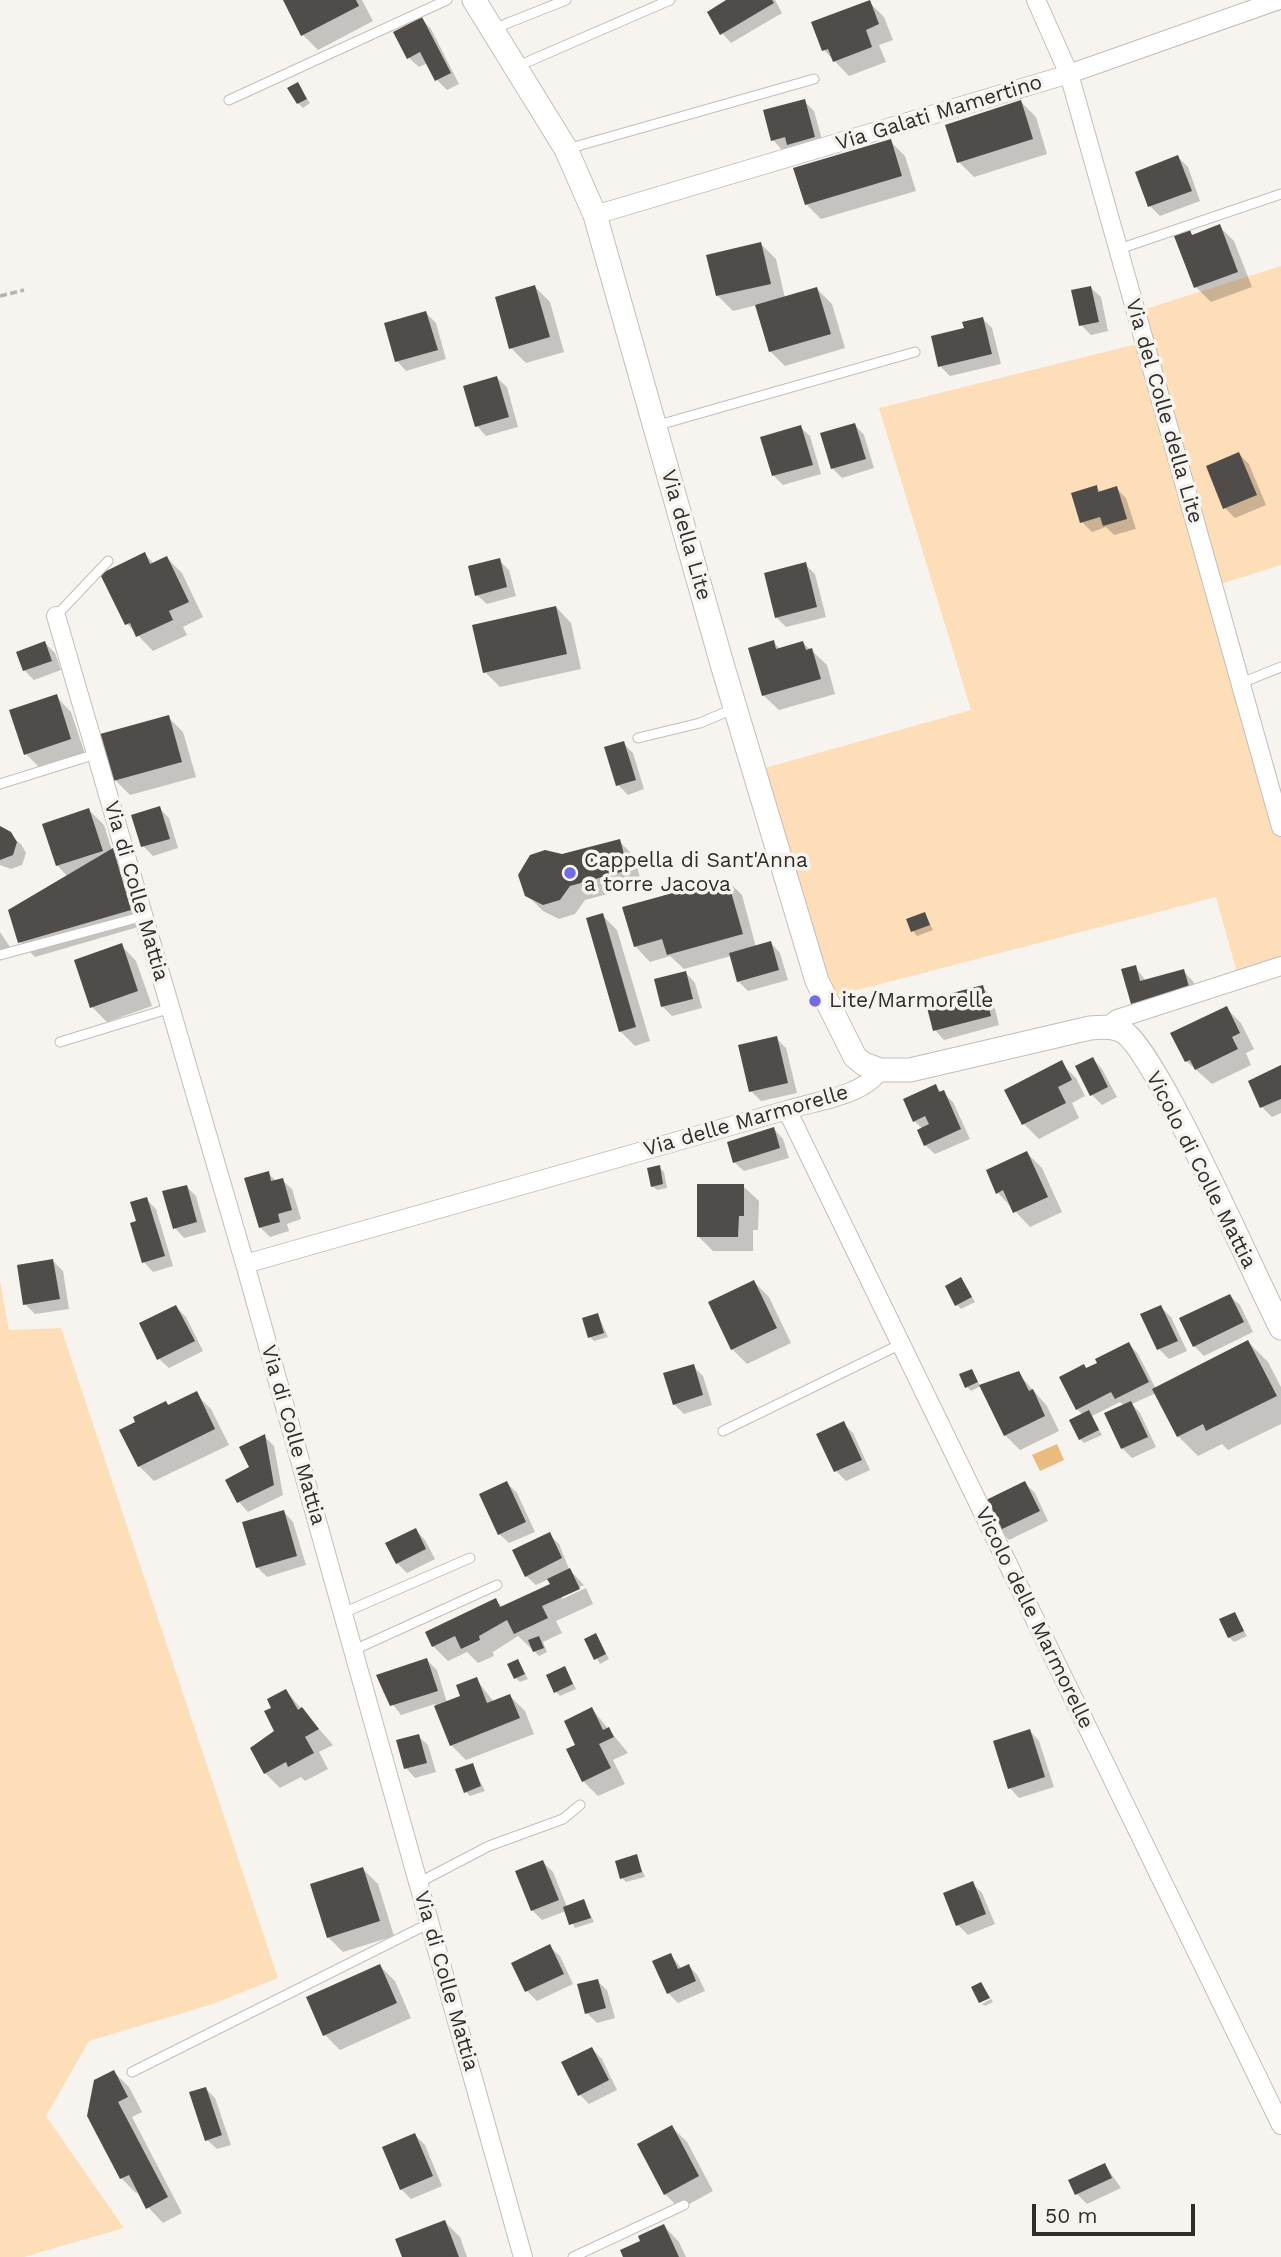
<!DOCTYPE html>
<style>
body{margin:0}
#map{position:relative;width:1281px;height:2257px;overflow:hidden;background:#f7f4f0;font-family:"Work Sans",sans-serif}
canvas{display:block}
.scale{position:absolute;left:1032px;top:2204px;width:163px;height:32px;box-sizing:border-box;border:4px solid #302e2d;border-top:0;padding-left:9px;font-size:21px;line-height:24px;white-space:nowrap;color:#302e2d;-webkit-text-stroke:5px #f7f4f0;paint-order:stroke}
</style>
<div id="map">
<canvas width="1281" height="2257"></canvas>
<div class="scale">50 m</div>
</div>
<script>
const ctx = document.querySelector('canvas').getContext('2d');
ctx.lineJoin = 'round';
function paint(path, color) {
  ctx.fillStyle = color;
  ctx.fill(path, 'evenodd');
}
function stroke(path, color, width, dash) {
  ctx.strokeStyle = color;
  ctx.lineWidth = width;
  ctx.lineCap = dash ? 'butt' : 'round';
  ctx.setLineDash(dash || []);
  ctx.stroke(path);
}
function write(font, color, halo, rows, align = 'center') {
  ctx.font = font + ' "Work Sans",sans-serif';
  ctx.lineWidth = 7;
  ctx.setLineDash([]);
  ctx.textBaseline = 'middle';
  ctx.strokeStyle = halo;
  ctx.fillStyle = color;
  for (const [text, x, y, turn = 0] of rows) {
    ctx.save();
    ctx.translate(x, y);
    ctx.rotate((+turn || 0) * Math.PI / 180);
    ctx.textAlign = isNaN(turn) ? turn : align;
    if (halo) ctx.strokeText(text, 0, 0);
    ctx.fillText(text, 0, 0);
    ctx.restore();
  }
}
paint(new Path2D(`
 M1281,266v299l-67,21 67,241v139l-42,14 -23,-83 -401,104 -61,-230 217,-61 -92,-302 266,-66 -9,-30z
 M0,1281l9,49 52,-2 217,650 -65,26 -124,37 -43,75 78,112 -100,29h-24z`), '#fddeb8');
paint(new Path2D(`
 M1057,1444l7,16 -24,11 -8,-16z`), '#eaba7f');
paint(new Path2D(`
 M285,0h77l11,21 -55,29 -15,-15z
 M729,0h46l7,13 -51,30 -9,-10z
 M869,2l15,15 9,23 -14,5 7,17 -37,14 -25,-26 -11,-27z
 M422,19l9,10 28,55 -12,6 -10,-10 -9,-17 -9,4 -10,-9z
 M297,84l13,19 -7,5 -5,-5z
 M804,101l10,10 10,36 -25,7 -7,-7 -10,3 -9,-10z
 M1021,102l15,15 11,37 -73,23 -15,-15z
 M890,141l15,15 11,35 -95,28 -15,-15z
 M1178,157l10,10 12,34 -40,15 -10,-10z
 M1219,226l15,15 18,46 -41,15 -15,-15 -7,-55 4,4z
 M761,244l15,15 9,39 32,-9 15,15 13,44 -60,18 -15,-15 -13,-46 -24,6 -15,-15 -10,-40z
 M535,287l15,15 14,50 -38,11 -15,-15z
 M1091,288l10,9 7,34 -17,4 -10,-10z
 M426,313l10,10 10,36 -40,12 -9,-10z
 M983,319l9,9 9,36 -51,12 -10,-10 26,-37z
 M497,378l10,9 11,40 -32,9 -9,-10z
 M855,425l9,10 10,33 -32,10 -10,-10z
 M800,427l10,9 11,38 -38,11 -10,-10z
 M1239,454l10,10 17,41 -31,13 -10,-10z
 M1096,487l5,5 15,-4 10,10 10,31 -22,6 -8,-8 -14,5 -10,-10z
 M145,554l9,10 13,-6 15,15 21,44 -20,10 4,8 -34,16 -26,-27z
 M499,560l10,10 7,26 -29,8 -10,-9z
 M805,564l10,10 11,43 -40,10 -10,-10z
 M556,607l15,16 10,46 -81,18 -15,-15z
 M773,642l8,8 22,-7 8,7 16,15 8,29 -56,16 -16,-15z
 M45,643l10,10 6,17 -27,10 -10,-10z
 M56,696l15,16 14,42 -44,15 -15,-15z
 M168,717l15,15 13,45 -66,18 -15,-15z
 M623,743l10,10 11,36 -16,6 -10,-10z
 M159,808l10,10 9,30 -25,8 -10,-10z
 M89,810l15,15 8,25 15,15 18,60 -110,32 -15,-15 48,-65 -11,-12z
 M0,828l21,16 5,9 -4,12 -11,4 -11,-4z
 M619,841l15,15 8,29 -57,15 -10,14 -16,5 -16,-8 -16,-16 35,-39z
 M727,880l15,15 14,52 15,-4 9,10 8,27 -40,11 -10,-10 -7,-25 -47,13 -14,-13 -20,6 -15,-16z
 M925,914l8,16 -16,6 -4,-5z
 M602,915l15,15 33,111 -15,5 -15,-15z
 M0,932l10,15 -10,6z
 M121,945l15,16 16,45 -45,16 -15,-15z
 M1135,967l11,14 37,-10 10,10 5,16 -56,15 -10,-9z
 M686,973l9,10 7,25 -30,8 -10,-10z
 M982,987l10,10 7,28 -55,15 -9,-10z
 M1226,1008l15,15 13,26 -8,4 5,12 -39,19 -26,-23z
 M776,1038l10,10 11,45 -36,8 -10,-10z
 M1093,1059l9,10 15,28 -15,8 -10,-10 -15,-28z
 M1061,1063l15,15 9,18 -13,7 7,15 -40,21 -15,-15z
 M1281,1067v46l-9,4 -10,-10 -12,-25z
 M935,1086l18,16 17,37 -35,15 -10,-9 -2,-16 -9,-8z
 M774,1129l9,10 6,19 -45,13 -10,-9z
 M1027,1153l15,15 20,44 -32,15 -32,-34z
 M659,1167l5,5 3,16 -10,2 -5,-4z
 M268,1173l8,8 6,-1 10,9 9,30 -14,5 2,7 -19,6 -10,-10z
 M186,1186l10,10 10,36 -22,6 -9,-10z
 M743,1186l16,15 -1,29h-5v21h-40l-15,-15z
 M146,1199l10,10 17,57 -20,6 -9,-10 -6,-40z
 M53,1261l10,10 6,38 -34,5 -10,-10z
 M961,1279l14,23 -14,7 -4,-4z
 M754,1282l15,15 22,46 -44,21 -15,-15z
 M1230,1296l10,9 13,27 -49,24 -10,-10z
 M176,1307l10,10 17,34 -34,17 -10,-9z
 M1161,1307l10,10 16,34 -18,8 -10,-10 -16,-34z
 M598,1315l10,22 -14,4 -4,-4z
 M1248,1342l20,20 13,25v37l-53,26 -6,-6 -24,12 -20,-20 -22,-43 -24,11 8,9 16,34 -24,11 -10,-10 2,-42 -4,-4 -28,14 10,19 -18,8 -4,-4 3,-24 -6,-6 10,-39 42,-26 9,10 18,35z
 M693,1366l10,10 9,29 -28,9 -10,-10z
 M971,1371l10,16 37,-14 29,33 12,25 -39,19 -15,-15 -24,-49 -10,5 -4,-4z
 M196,1394l15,15 18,36 -75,36 -15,-15 -2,-44z
 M843,1423l10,10 17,37 -24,11 -10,-10 -18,-36z
 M264,1436l10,10 9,49 -35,17 -9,-10 -12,-22 24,-12z
 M507,1483l10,10 18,39 -26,11 -10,-9z
 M1025,1483l10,10 13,28 -39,19 -9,-10z
 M284,1512l9,10 13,43 -39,12 -10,-10z
 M416,1530l9,10 10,19 -28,14 -10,-10z
 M549,1535l10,9 10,25 15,16 -22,10v4l24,-11 7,16 -37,17 6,12 -19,9 4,10 -8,4 -21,-20 -25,16 1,4 -16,7 -11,-11 -19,9 -15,-15 63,-46 7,8 49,-23 -3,-6 -13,6 -10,-9z
 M1235,1614l12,22 -13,6 -5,-5z
 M596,1635l13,24 -9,5 -14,-24z
 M427,1660l10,10 10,33 15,-6 14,-18 18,23 16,-6 15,15 9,23 -68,26 -15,-15 -16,-41 -34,11 -18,-23 -5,-16z
 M518,1662l10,17 -8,3 -4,-4z
 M565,1668l11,21 -16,7 -4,-4z
 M286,1691l47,54 -14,7 9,17 -23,12 -4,-4 -21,11 -15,-15z
 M592,1709l36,44 -15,7 12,24 -27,12 -15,-15 -5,-35z
 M1030,1731l9,10 15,46 -35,11 -9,-10z
 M418,1736l10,9 8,27 -21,6 -9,-10z
 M472,1765l13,26 -15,5 -4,-4z
 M636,1856l9,21 -19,5 -4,-4z
 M543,1862l10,10 14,35 17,-6 10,21 -19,6 -9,-17 -24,9 -10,-10z
 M363,1869l15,15 16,52 -51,16 -15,-15z
 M972,1883l10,10 13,31 -27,11 -10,-10z
 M550,1947l10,9 13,28 -36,17 -10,-10z
 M671,1955l11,14 7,-3 9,10 7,15 -27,12 -10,-10z
 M380,1966l15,15 16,37 -71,32 -15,-15z
 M597,1981l10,9 8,28 -18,5 -10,-10z
 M991,1999l2,3 -8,4 -3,-2z
 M592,2049l10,10 15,31 -28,14 -9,-9z
 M114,2072l15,15 13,25 -10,5 50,96 -19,10 -15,-16 -9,-15 -3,1 -15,-15z
 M206,2089l9,9 16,47 -14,4 -10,-9z
 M672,2127l15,15 26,49 -33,18 -15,-15z
 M415,2135l10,10 17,41 -31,13 -10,-10z
 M1105,2165l16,23 -34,16 -10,-10z
 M445,2222l15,15 7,20h-63z
 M664,2226l15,16 7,15h-61z`), '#0003');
paint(new Path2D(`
 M283,0h73l3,6 -58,30z
 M726,0h46l2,3 -54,32 -13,-23z
 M870,0l9,24 -13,6 6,17 -39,15 -5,-13 -6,2 -11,-29z
 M422,17l29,56 -16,8 -15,-29 -13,7 -14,-27z
 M298,82l9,17 -10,5 -10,-16z
 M805,99l10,38 -28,8 -2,-8 -14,4 -8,-31z
 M1021,100l12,39 -76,24 -12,-38z
 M891,139l11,37 -97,29 -12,-37z
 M1178,155l14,36 -44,16 -13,-35z
 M1220,224l18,48 -44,16 -20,-52 16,-6 2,5z
 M761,242l10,42 -55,12 -10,-41z
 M535,285l15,52 -41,12 -14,-52z
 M1091,286l8,36 -20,4 -8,-36z
 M817,287l14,47 -62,18 -14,-47z
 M426,311l12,39 -43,12 -11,-39z
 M983,317l9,37 -54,13 -7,-31 33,-8 -2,-6z
 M497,376l12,41 -34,10 -12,-41z
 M855,423l11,36 -35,10 -11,-36z
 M801,425l12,40 -41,11 -12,-39z
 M1239,452l18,43 -34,14 -17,-43z
 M1097,485l1,7 19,-6 10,33 -24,7 -3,-9 -20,6 -9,-30z
 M145,552l5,12 17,-8 22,46 -20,9 4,9 -37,17 -6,-14 -5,2 -25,-51z
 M500,558l7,29 -32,9 -7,-30z
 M806,562l11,45 -42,11 -11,-45z
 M556,606l11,48 -84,19 -11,-48z
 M774,640l2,9 27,-8 3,9 6,-2 9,31 -59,17 -14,-48z
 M45,641l7,20 -29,10 -7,-19z
 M57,694l14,45 -47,16 -15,-45z
 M169,715l13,47 -69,19 -13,-47z
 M624,741l12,39 -20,6 -12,-39z
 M160,806l10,33 -29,8 -10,-32z
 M89,808l14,43 -47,15 -14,-42z
 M0,826l11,6 6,10 -4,13 -13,5z
 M620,839l8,31 -58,16 -10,14 -17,5 -18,-9 -7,-21 12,-20 15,-5 17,4z
 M113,848l18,62 -113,33 -10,-33z
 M727,878l16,56 -76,21 -5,-16 -28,8 -12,-40z
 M925,912l5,13 -19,7 -5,-13z
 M603,913l33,114 -17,5 -33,-114z
 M771,941l8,29 -42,12 -8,-29z
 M122,943l16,48 -48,17 -16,-48z
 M1136,965l4,16 44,-12 5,18 -58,17 -10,-35z
 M686,971l7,28 -32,8 -7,-28z
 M983,985l8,31 -58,15 -8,-31z
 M1227,1006l13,27 -8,4 6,12 -43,21 -5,-10 -5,2 -15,-29z
 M777,1036l11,47 -39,9 -11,-47z
 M1093,1057l15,30 -18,9 -15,-30z
 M1062,1060l10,20 -14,7 8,16 -44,22 -18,-35z
 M1281,1065v34l-21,9 -12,-27z
 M936,1084l3,8 5,-2 17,39 -37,17 -7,-16 12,-6 -4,-8 -12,6 -10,-23z
 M774,1127l6,21 -47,15 -6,-21z
 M1027,1151l21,46 -35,16 -10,-23 -7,4 -10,-24z
 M660,1165l3,19 -12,3 -4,-19z
 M269,1171l2,10 12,-3 9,32 -14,4 2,8 -21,6 -15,-50z
 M697,1184h47v32h-5l-1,21h-41z
 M187,1185l10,37 -24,7 -11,-38z
 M147,1197l18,59 -23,7 -12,-40 6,-2 -6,-19z
 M53,1259l7,40 -37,6 -6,-40z
 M961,1277l11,20 -17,9 -10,-20z
 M754,1280l23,48 -46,22 -23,-48z
 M1230,1294l14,28 -51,25 -14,-29z
 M176,1305l19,36 -38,19 -18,-37z
 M1161,1305l17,36 -21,9 -17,-36z
 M598,1313l6,20 -16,5 -6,-20z
 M1248,1340l29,56 -71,35 -3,-7 -26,13 -25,-48z
 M1129,1342l20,40 -34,17 -4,-7 -35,18 -17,-33 25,-13 2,4 11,-5 -2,-4z
 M694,1364l9,31 -30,10 -10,-32z
 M972,1369l6,13 -13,6 -6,-14z
 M1019,1371l10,20 4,-2 12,27 -41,20 -25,-51z
 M197,1391l18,38 -77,38 -19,-37 16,-8 -2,-5 33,-16 2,4z
 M1131,1401l17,36 -27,12 -17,-36z
 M1089,1410l10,20 -20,10 -10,-20z
 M844,1421l18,39 -28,12 -18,-38z
 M265,1434l9,51 -37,18 -12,-23 24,-13 -10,-20z
 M507,1481l19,41 -28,13 -19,-41z
 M1025,1481l15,30 -42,20 -14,-30z
 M284,1510l13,46 -41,12 -14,-46z
 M416,1528l10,21 -30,15 -11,-21z
 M550,1532l12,26 -37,19 -13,-27z
 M570,1568l10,21 -38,17 6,12 -34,16 -7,-14 -28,16 1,4 -19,9 -6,-13 -23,11 -7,-15 71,-34 4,9 50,-23 -3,-5z
 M1235,1612l9,19 -16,7 -9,-19z
 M596,1633l10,21 -12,6 -10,-21z
 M539,1636l5,12 -11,4 -5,-12z
 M427,1658l11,33 -48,15 -14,-31z
 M518,1659l7,15 -11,5 -7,-15z
 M565,1666l8,18 -19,9 -8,-18z
 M477,1677l10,26 23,-9 10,24 -70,28 -16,-40 26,-10 -4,-11z
 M286,1689l12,21 4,-3 17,22 -14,8 9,16 -26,14 -2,-5 -22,12 -14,-26 24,-17 -10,-20 7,-3 -4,-9z
 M592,1707l11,23 6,-3 5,10 -15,7 12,24 -29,14 -16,-33 9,-4 -11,-24z
 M1030,1729l15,48 -37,12 -15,-48z
 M419,1734l8,29 -23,6 -8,-29z
 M473,1763l8,23 -17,7 -9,-24z
 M637,1854l5,18 -22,7 -5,-18z
 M543,1860l16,40 -28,11 -16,-40z
 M363,1867l17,54 -53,17 -17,-54z
 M973,1881l13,33 -30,12 -13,-33z
 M584,1899l7,19 -22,7 -6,-18z
 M550,1944l14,30 -39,18 -14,-29z
 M671,1953l7,16 11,-5 7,17 -29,13 -15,-33z
 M380,1964l17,39 -74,33 -17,-39z
 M598,1979l8,29 -21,6 -8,-30z
 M981,1982l9,16 -11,5 -8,-16z
 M592,2047l17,33 -31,16 -17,-34z
 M114,2070l14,27 -10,5 50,95 -22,12 -17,-34 -9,4 -33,-63 7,-36z
 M206,2087l16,48 -17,6 -16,-49z
 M672,2125l27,51 -35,19 -27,-51z
 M415,2133l18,43 -33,14 -18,-43z
 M1105,2163l7,15 -37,17 -7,-15z
 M445,2220l14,37h-57l-7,-18z
 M664,2224l15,33h-56l-3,-7 20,-9 -2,-5z`), '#4f4c49');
const service = new Path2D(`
 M493,29l73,-29
 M518,66l152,-66
 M229,100l218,-100
 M567,149l247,-70
 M1119,249l162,-55
 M655,426l260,-74
 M56,616l52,-55
 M1241,683l40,-16
 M638,738l62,-15 33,-14
 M0,784l96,-30
 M0,955l144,-39
 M60,1042l111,-34
 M723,1431l178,-87
 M343,1613l127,-55
 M354,1650l143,-65
 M418,1883l71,-37 74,-27 17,-14
 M132,2072l298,-149
 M573,2257l111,-52`);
const minor = new Path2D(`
 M1036,0l33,74 212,753
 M595,215l474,-141 210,-74
 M56,616l189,648 278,993
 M1107,1027l10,-8 164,-53
 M787,1110l494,1015
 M245,1264l542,-154c28,-9 77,-14 93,-40`);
const tertiary = new Path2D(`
 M474,0l92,149 29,66 127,449 95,317 38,76 9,7 16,6h30l180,-42c11,-1 22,-2 32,3 33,17 134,249 159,297`);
stroke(service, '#c1beba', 11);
stroke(minor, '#c1beba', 20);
stroke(tertiary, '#c1beba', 25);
stroke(new Path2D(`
 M0,296l24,-6`), '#b6b3b0', 3.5, [7, 3.5]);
stroke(service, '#fff', 9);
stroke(minor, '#fff', 18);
stroke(tertiary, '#fff', 23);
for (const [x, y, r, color] of [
 [570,873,7,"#726be6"],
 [815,1001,7,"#726be6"]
]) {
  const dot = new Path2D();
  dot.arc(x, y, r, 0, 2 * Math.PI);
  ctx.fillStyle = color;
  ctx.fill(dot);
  stroke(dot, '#f7f4f0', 2.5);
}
write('21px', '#302e2d', '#f7f4f0', [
 ["Via Galati Mamertino",939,113,-17],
 ["Via del Colle della Lite",1164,411,74],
 ["Via della Lite",686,535,74],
 ["Via di Colle Mattia",136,891,74],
 ["Via delle Marmorelle",746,1121,-16],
 ["Vicolo di Colle Mattia",1201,1170,63],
 ["Via di Colle Mattia",293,1435,74],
 ["Vicolo delle Marmorelle",1034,1618,64],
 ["Via di Colle Mattia",446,1981,74]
]);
write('21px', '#302e2d', '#f7f4f0', [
 ["Cappella di Sant'Anna",584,861],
 ["a torre Jacova",584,885],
 ["Lite/Marmorelle",829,1001]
], 'left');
</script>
